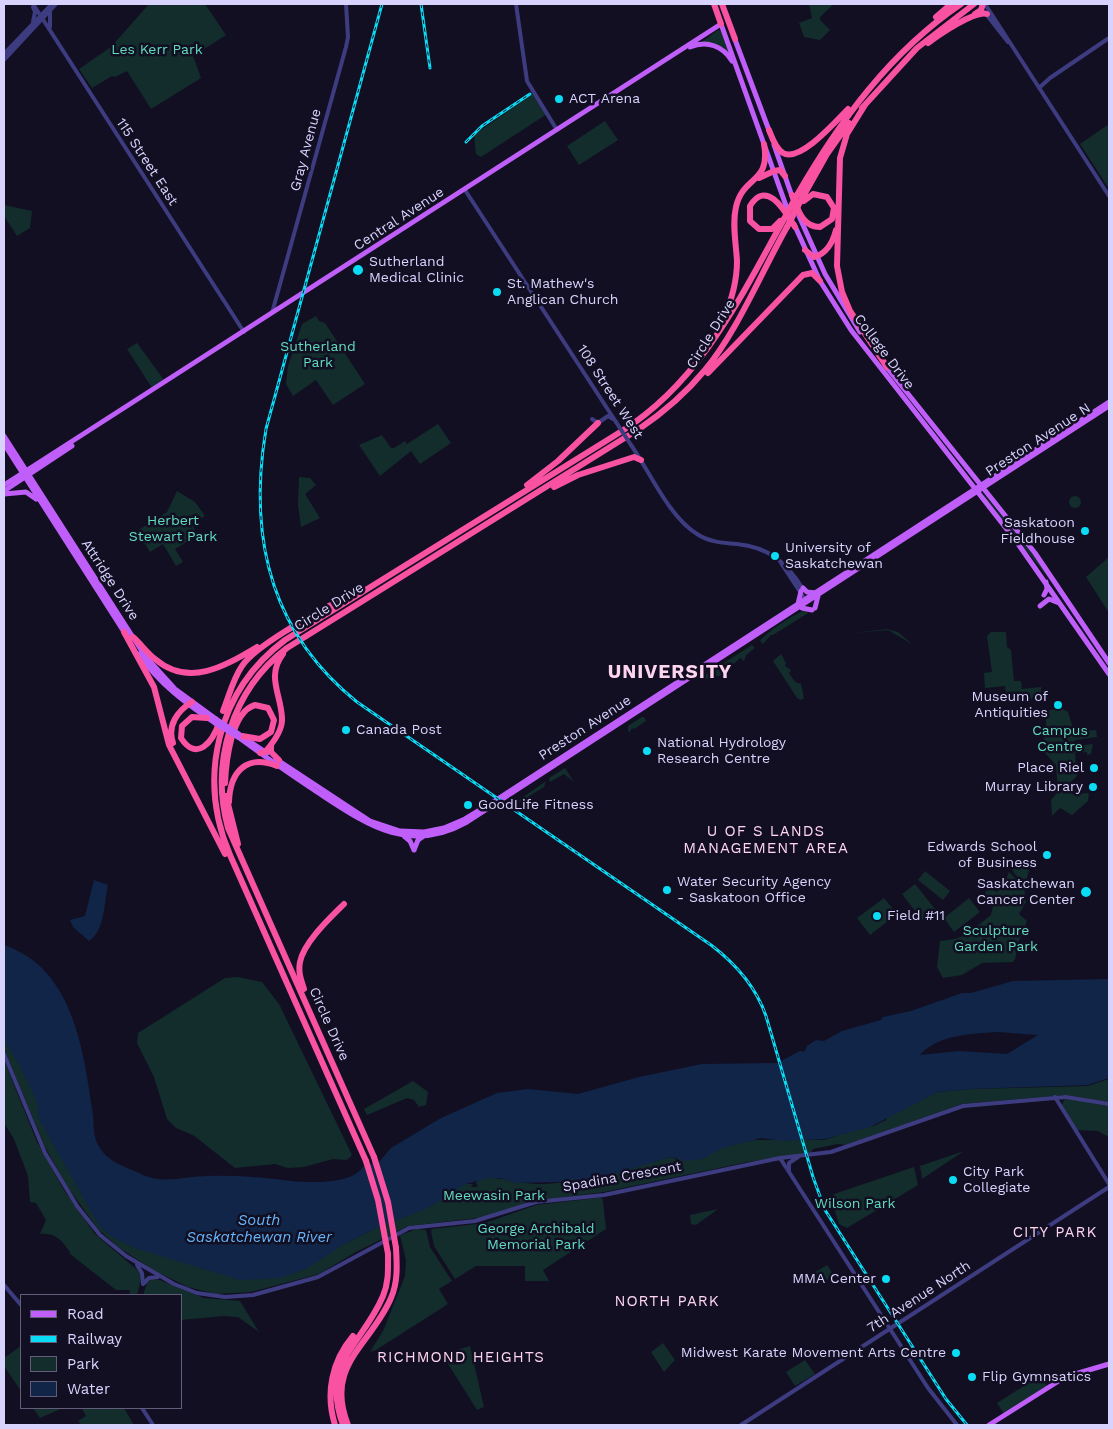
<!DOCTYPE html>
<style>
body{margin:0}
#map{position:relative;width:1113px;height:1429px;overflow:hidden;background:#120f23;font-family:"Work Sans",sans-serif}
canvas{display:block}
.frame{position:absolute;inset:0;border:5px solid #d8d3fd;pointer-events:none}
.legend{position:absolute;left:20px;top:1294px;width:162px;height:115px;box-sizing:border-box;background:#120f23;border:1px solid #615d7a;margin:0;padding:6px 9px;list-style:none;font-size:15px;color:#d8d3fd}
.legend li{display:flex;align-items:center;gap:10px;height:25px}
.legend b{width:25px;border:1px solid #615d7a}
</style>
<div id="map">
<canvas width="1113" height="1429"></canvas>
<div class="frame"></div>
<ul class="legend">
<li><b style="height:6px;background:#bf5ef9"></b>Road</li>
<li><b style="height:6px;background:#09dcf4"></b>Railway</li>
<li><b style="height:14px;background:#122d2c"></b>Park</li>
<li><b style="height:14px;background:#102547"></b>Water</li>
</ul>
</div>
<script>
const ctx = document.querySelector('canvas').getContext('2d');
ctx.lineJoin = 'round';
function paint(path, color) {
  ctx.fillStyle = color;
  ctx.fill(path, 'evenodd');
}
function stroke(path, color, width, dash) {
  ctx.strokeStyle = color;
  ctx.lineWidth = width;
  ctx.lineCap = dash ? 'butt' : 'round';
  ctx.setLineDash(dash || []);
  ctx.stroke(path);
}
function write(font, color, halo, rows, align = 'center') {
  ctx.font = font + ' "Work Sans",sans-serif';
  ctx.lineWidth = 5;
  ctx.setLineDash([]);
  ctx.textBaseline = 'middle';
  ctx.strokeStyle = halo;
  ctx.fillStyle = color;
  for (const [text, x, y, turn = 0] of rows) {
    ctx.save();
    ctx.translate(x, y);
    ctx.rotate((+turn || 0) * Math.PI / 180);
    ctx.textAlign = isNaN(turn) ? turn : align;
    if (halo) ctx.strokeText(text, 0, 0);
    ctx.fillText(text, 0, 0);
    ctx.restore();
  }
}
paint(new Path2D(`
 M149,4h56l21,31 -33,21 8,22 -50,31 -24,-38 -12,6 -3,-1 -20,12 -13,-19 32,-22z
 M809,4h25l-14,13v3l10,10 -10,10 -16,-3 -5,-14 13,-5z
 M718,30l3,1 8,22 -15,-10 -12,-1z
 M534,93l13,21 -66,43 -5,-3 -2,-19z
 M605,121l13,19 -39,25 -12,-19z
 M1109,124v65l-29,-45z
 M4,205l28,6 -2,17 -13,8 -13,-20z
 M316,316l3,5 6,2 40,61 -32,21 -17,-25 -23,16 -7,-12 2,-18 14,-42z
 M137,343l27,37 -12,8 -25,-39z
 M438,424l13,19 -31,21 -9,-13 -31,25 -21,-31 23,-10 9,13h3l11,-7 2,3z
 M299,477l11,1 6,7 -11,9 15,24 -19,9 -3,-22z
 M177,491l18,11 10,14 -13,8 5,9 -1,3 -21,13 8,13 -7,4 -13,-22 -13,8 -13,-21 30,-19z
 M984,494l47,58 23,33 -69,-86z
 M1069 502a6 6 0 1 1 12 0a6 6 0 1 1-12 0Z
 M1109,557v56l-23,-36z
 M807,610l1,3 -35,22h-2l-8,9 -3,-3c5,-8 38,-30 47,-31z
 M887,629l11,3 14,12 -24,-14 -35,3z
 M991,632h15l1,15 4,3 3,31h7l1,8 19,-2v6l-12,7 -2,-3h-9l-5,-4 -7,1 -1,-8 -20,2 -1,-15 8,-1 -5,-36z
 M752,645l3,3 -9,7 -2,6 -4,-3 -18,17 -16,4 -1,-4z
 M781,654l5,9 -1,3 6,4 -2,3 6,9 6,2 3,14 -3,2 -4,-2 -24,-37z
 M1061,708l7,4 6,20 22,-2 1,7 -22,3 1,6 5,1 2,-2 10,-1 -2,10 -4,1v-3l-12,1 2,23 -6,6 1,12 17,-1 -1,8 -16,14 -12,-7 -8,8 -1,-16 7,-8 -2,-27 -11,-12 -2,-24h3v-12l3,-7z
 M642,717h2l2,4 -12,8 -2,-1 -2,4 -2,-1v-5z
 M565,768l9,14 -10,-8 -14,8 -1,-4z
 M546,781l-2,6 -24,15 -1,-2z
 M1013,863l16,7 -3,11h-4l-8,-8 -4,-7z
 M925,871l25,20 -7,9 -25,-20z
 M1009,872l15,15 2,15 -7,12 8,7c-3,8 -6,15 -9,22 -4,7 1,12 -5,19l-31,1 -20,12 -19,3 -6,-11 3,-26 15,-2 11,-4 25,-20 2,-9 -11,-10 7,-8 8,4 8,-10z
 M915,884l20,25 -13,11 -20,-26z
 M884,898l13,16 -27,21 -13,-17z
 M969,898l11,14 -26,20 -10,-14z
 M238,977l24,5 17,22 73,151 -5,5 -14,-1 -29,8 -16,1 -13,-4 -40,4 -42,-33 -17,-7 -9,-9 -13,-42 -17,-34 1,-10 87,-55z
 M4,1039l13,19 12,23 192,191 -1,2 116,-26 127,-64h10l-2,3h7l-2,-4 3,-5c21,-2 40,6 61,6 45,-1 88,-17 132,-27l5,3 4,-4 73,-16h70l40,-13 10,-1 12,-6 2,-4 50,-24 33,-3 117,-3 21,-7v23l-43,-7 -104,9 -117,41 -7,-1 -25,5 -2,4 -63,9 -144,30 -72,9 -46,16 -78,9 -52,26 -37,22 -68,18 -35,2 -28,-7 -31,-15 -38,-24 -21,-19 -32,-44 -21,-38 -41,-98z
 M4,1060l33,82 27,48 31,44 46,39v6l-4,16h-8l1,-5h-14l-46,-36v-2c-8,-11 -14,-20 -30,-18l6,-14 -10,-17 -6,-1 -2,-26 -14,-37 -10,-16z
 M413,1081l15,11 -2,13 -7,2 -5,-7 -7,-2 -40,17 -3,-6z
 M1068,1099l41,7v31l-11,-6 -21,-1 -15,-25 2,-5z
 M964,1151l-42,28 -2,-13z
 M914,1167l4,18 -71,43 -8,-4 -7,-22 2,-8z
 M597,1198h5l1,3 3,28 -63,41 6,11h-24v-15h-49l-21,13 -21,-33 -3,-15 1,-2 53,-6 51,-18z
 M718,1209l-22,16 -5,-1 -1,-9z
 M417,1229l9,1 4,17 22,34 -13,8 9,15 -72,46 -6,2 14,-23 21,-53 1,-16 -6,-25z
 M827,1265l7,10 -13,9 -7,-11z
 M152,1279l8,1 44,18 36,3 19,31 -21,-15 -14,-1 -43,4v-25h-38l4,-12z
 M663,1343l12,17 -11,12 -13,-20z
 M21,1346v45l-17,-25v-8z
 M470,1346l14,61 -7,3 -32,-51 15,-10z
 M805,1360l10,14 -20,12 -9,-14z
 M1041,1375l6,11 -43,28 -7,-11z
 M33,1408h30l-23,10z
 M82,1408h42l10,17h-53l-3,-4 8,-5z`), '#122d2c');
paint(new Path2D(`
 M94,880l14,5c-4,17 -3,46 -19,56l-16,-14 -3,-7 15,-4z
 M4,945c68,23 79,102 88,163 3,16 -1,29 10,43 9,12 26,17 39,23 21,11 45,2 67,2 25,-1 51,1 75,4 21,3 71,6 81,-15l15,-3 12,-14 50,-30 56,-25 31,-4 50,5 61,-17 63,-13 75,-1 23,-12 4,1 3,-6 9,-6 8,1 18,-10 39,-11 2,-3 28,-6 51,-18h9l42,-12 96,-2v99l-21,7 -117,4 -33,3 -68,35 -45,12 -42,2 -22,-3 -39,10 -19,11 -17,2 -15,-4 -80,24 -75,2 -16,-5h-12l-22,6 -36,23 -58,23 -31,16 -33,22 -28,10 -40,2 -105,-32 -23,-11 -12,-10 -61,-108 -2,-17 -18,-38 -15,-23zM998,1032l40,3 -31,19 -48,-3 -39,4c19,-21 51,-21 78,-23z`), '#102547');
stroke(new Path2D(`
 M33,4l211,328
 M516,4l11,77 30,49
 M985,4l124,192
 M986,14l22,28
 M33,22l2,-10 -2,-5
 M50,27v-15
 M4,54l48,-50
 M4,60l52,-56
 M1039,88l11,-10 59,-40
 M465,190l151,232
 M272,313l74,-266 2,-10 -2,-33
 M592,419l6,4 10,-7 5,3
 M631,445c19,27 38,72 66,89 12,8 26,9 40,10 32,3 50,19 66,45
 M781,563l25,38
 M4,1054l41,99 32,53 23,29 26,21 48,28 23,9 28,4 28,-2 65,-18 91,-49 66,-7 61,-19 68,-7 176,-37 51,-6 132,-46 103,-9 43,7
 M1055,1097l54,87
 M780,1158l148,230 29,37
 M789,1171v-8l9,-6
 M137,1265l5,8 1,11
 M143,1284l6,-6 9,-1
 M4,1285l17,20
 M142,1408l11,17
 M741,1425l368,-238`), '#3e3c80', 4);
stroke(new Path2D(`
 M721,24l68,190
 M734,37l36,96
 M690,47c17,-7 33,-1 42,14
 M774,145l19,54
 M799,216l26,58 35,58
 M794,224l26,57 31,49 165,211 93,133
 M885,365l150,188 74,110
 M4,436l141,220 30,33 41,30
 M4,444l122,191
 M4,485l717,-461
 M4,491l68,-45
 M4,494l22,-2 10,7
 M803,588l4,4 9,1
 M1044,595l3,-6 -1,-7
 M798,604l3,-13
 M1040,606l9,-7 10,4
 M802,608l10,2
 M815,608l3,-12
 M139,654c20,30 47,49 76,69
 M238,737c26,19 52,37 79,55 49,32 91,63 150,30l642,-416
 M243,737l24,16
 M276,759l94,62 30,10 24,1 20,-4 21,-9 28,-17 616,-400
 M404,836l6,5 4,9
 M414,850l4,-10 6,-4
 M989,1425l76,-48 44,-13`), '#bf5ef9', 5);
stroke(new Path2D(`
 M714,4l7,20
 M722,4l13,35
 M975,14l6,-4 2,-6
 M936,17l15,-13
 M928,43c11,-8 47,-33 59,-29
 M865,105l-18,29 -7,24 -3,108 5,26 8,19 37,56
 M862,108l55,-60 57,-44
 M769,130c3,7 6,18 14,23 17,10 54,-33 65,-44
 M759,178l15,-7 6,-1 5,6
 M792,195c6,14 10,32 28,32l12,-8 2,-11 -7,-11 -14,-3 -9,7
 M797,195c42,-73 93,-143 164,-191
 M800,202l27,-48 22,-31
 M780,221l-8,8h-13l-9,-8v-15c17,-28 36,7 45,21
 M805,250l9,7c12,-3 19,-15 22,-27
 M723,320c8,-18 14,-39 14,-59 -1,-18 -5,-37 -1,-54 7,-32 35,-23 28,-63
 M708,373l95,-98 9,-2 8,8
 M527,485l31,-24 40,-38
 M554,487l24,-12 56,-18 7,3
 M124,632l30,55 15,58 56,109
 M133,637c8,7 14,16 22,22 34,29 70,7 102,-12
 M223,711c6,-15 10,-32 19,-45 15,-22 78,-55 102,-68
 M207,718l-15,-1 -10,9 -1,12c16,25 32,3 38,-15
 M173,743c-6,-17 4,-32 19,-41
 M271,745v7l8,8
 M260,753l5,-1c8,-9 18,-22 17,-34 -1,-24 -16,-42 1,-64
 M225,783c1,-21 6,-71 30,-78l13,3 6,12 -3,12 -11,7 -18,-3
 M226,796l12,48
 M229,802c1,-31 18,-48 48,-36
 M304,989c-3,-9 -6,-17 -4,-27 4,-20 30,-44 44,-58
 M374,1157l-146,-329c-18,-66 4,-138 59,-180l352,-219c25,-17 47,-36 66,-59 32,-38 57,-99 82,-143
 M366,1161l-136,-306c-33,-77 -13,-164 55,-215l337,-209c79,-50 118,-133 162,-212
 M335,1425c-10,-32 -3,-64 18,-89
 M343,1425c-23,-63 19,-79 40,-129 6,-14 5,-28 5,-42
 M348,1425c-24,-60 23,-80 43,-127 7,-16 6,-33 5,-50`), '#f952a2', 6);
const rail = new Path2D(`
 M382,4l-116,425c-18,107 4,203 91,273l354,243c25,19 45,42 55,71l47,161 12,33 121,189 21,26
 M421,4l9,64
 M466,142l16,-16 48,-32`);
stroke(rail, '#09dcf4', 3);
stroke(rail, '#120f23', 1, [4]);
stroke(new Path2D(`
 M616,422l15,23`), '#3e3c80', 4);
stroke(new Path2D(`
 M216,719l23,15
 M215,723l23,14`), '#bf5ef9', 5);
stroke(new Path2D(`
 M784,219l13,-24
 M787,227l13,-25
 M374,1157l14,45 8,46
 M366,1161l12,39 10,54`), '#f952a2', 6);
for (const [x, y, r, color] of [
 [559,99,5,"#09dcf4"],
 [358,270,6,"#09dcf4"],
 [497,292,5,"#09dcf4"],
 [1085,531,5,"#09dcf4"],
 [775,556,5,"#09dcf4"],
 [1058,705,5,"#09dcf4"],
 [346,730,5,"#09dcf4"],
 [647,751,5,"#09dcf4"],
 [1094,768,5,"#09dcf4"],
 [1093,787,5,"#09dcf4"],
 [468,805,5,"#09dcf4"],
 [1047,855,5,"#09dcf4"],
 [667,890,5,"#09dcf4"],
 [1086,892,6,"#09dcf4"],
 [877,916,5,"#09dcf4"],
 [953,1180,5,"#09dcf4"],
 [886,1279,5,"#09dcf4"],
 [956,1353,5,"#09dcf4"],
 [972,1377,5,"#09dcf4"]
]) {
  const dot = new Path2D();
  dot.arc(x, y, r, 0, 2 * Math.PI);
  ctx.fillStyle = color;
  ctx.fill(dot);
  stroke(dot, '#120f23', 2);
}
write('14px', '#61dbbc', '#120f23', [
 ["Les Kerr Park",157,50],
 ["Sutherland",318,347],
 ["Park",318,363],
 ["Herbert",173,521],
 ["Stewart Park",173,537],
 ["Campus",1060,731],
 ["Centre",1060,747],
 ["Sculpture",996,931],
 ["Garden Park",996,947],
 ["Meewasin Park",494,1196],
 ["Wilson Park",855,1204],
 ["George Archibald",536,1229],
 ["Memorial Park",536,1245]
]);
write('14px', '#d8d3fd', '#120f23', [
 ["ACT Arena",569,99],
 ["Sutherland",369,262],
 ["Medical Clinic",369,278],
 ["St. Mathew's",507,284],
 ["Anglican Church",507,300],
 ["Saskatoon",1075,523,"right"],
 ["Fieldhouse",1075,539,"right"],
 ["University of",785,548],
 ["Saskatchewan",785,564],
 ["Museum of",1048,697,"right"],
 ["Antiquities",1048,713,"right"],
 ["Canada Post",356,730],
 ["National Hydrology",657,743],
 ["Research Centre",657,759],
 ["Place Riel",1084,768,"right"],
 ["Murray Library",1083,787,"right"],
 ["GoodLife Fitness",478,805],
 ["Edwards School",1037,847,"right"],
 ["of Business",1037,863,"right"],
 ["Water Security Agency",677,882],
 ["- Saskatoon Office",677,898],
 ["Saskatchewan",1075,884,"right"],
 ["Cancer Center",1075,900,"right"],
 ["Field #11",887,916],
 ["City Park",963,1172],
 ["Collegiate",963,1188],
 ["MMA Center",876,1279,"right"],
 ["Midwest Karate Movement Arts Centre",946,1353,"right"],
 ["Flip Gymnsatics",982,1377]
], 'left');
write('14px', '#d8d3fd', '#120f23', [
 ["Gray Avenue",306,150,-75],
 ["115 Street East",147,162,57],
 ["Central Avenue",399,219,-33],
 ["Circle Drive",711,334,-58],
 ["College Drive",884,352,53],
 ["108 Street West",610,392,57],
 ["Preston Avenue N",1038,440,-33],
 ["Attridge Drive",110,580,57],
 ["Circle Drive",329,607,-32],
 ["Preston Avenue",585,728,-33],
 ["Circle Drive",329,1024,66],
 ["Spadina Crescent",622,1177,-10],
 ["7th Avenue North",919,1297,-33]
]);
ctx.letterSpacing = '1px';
write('15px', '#fed5ef', '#120f23', [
 ["U OF S LANDS",766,832],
 ["MANAGEMENT AREA",766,849],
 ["CITY PARK",1055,1233],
 ["NORTH PARK",667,1302],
 ["RICHMOND HEIGHTS",461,1358]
]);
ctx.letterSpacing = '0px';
write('italic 15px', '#65b5fa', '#120f23', [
 ["South",259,1221],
 ["Saskatchewan River",259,1238]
]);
ctx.letterSpacing = '1px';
write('bold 19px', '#fed5ef', '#120f23', [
 ["UNIVERSITY",670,672]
]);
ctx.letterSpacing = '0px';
</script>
